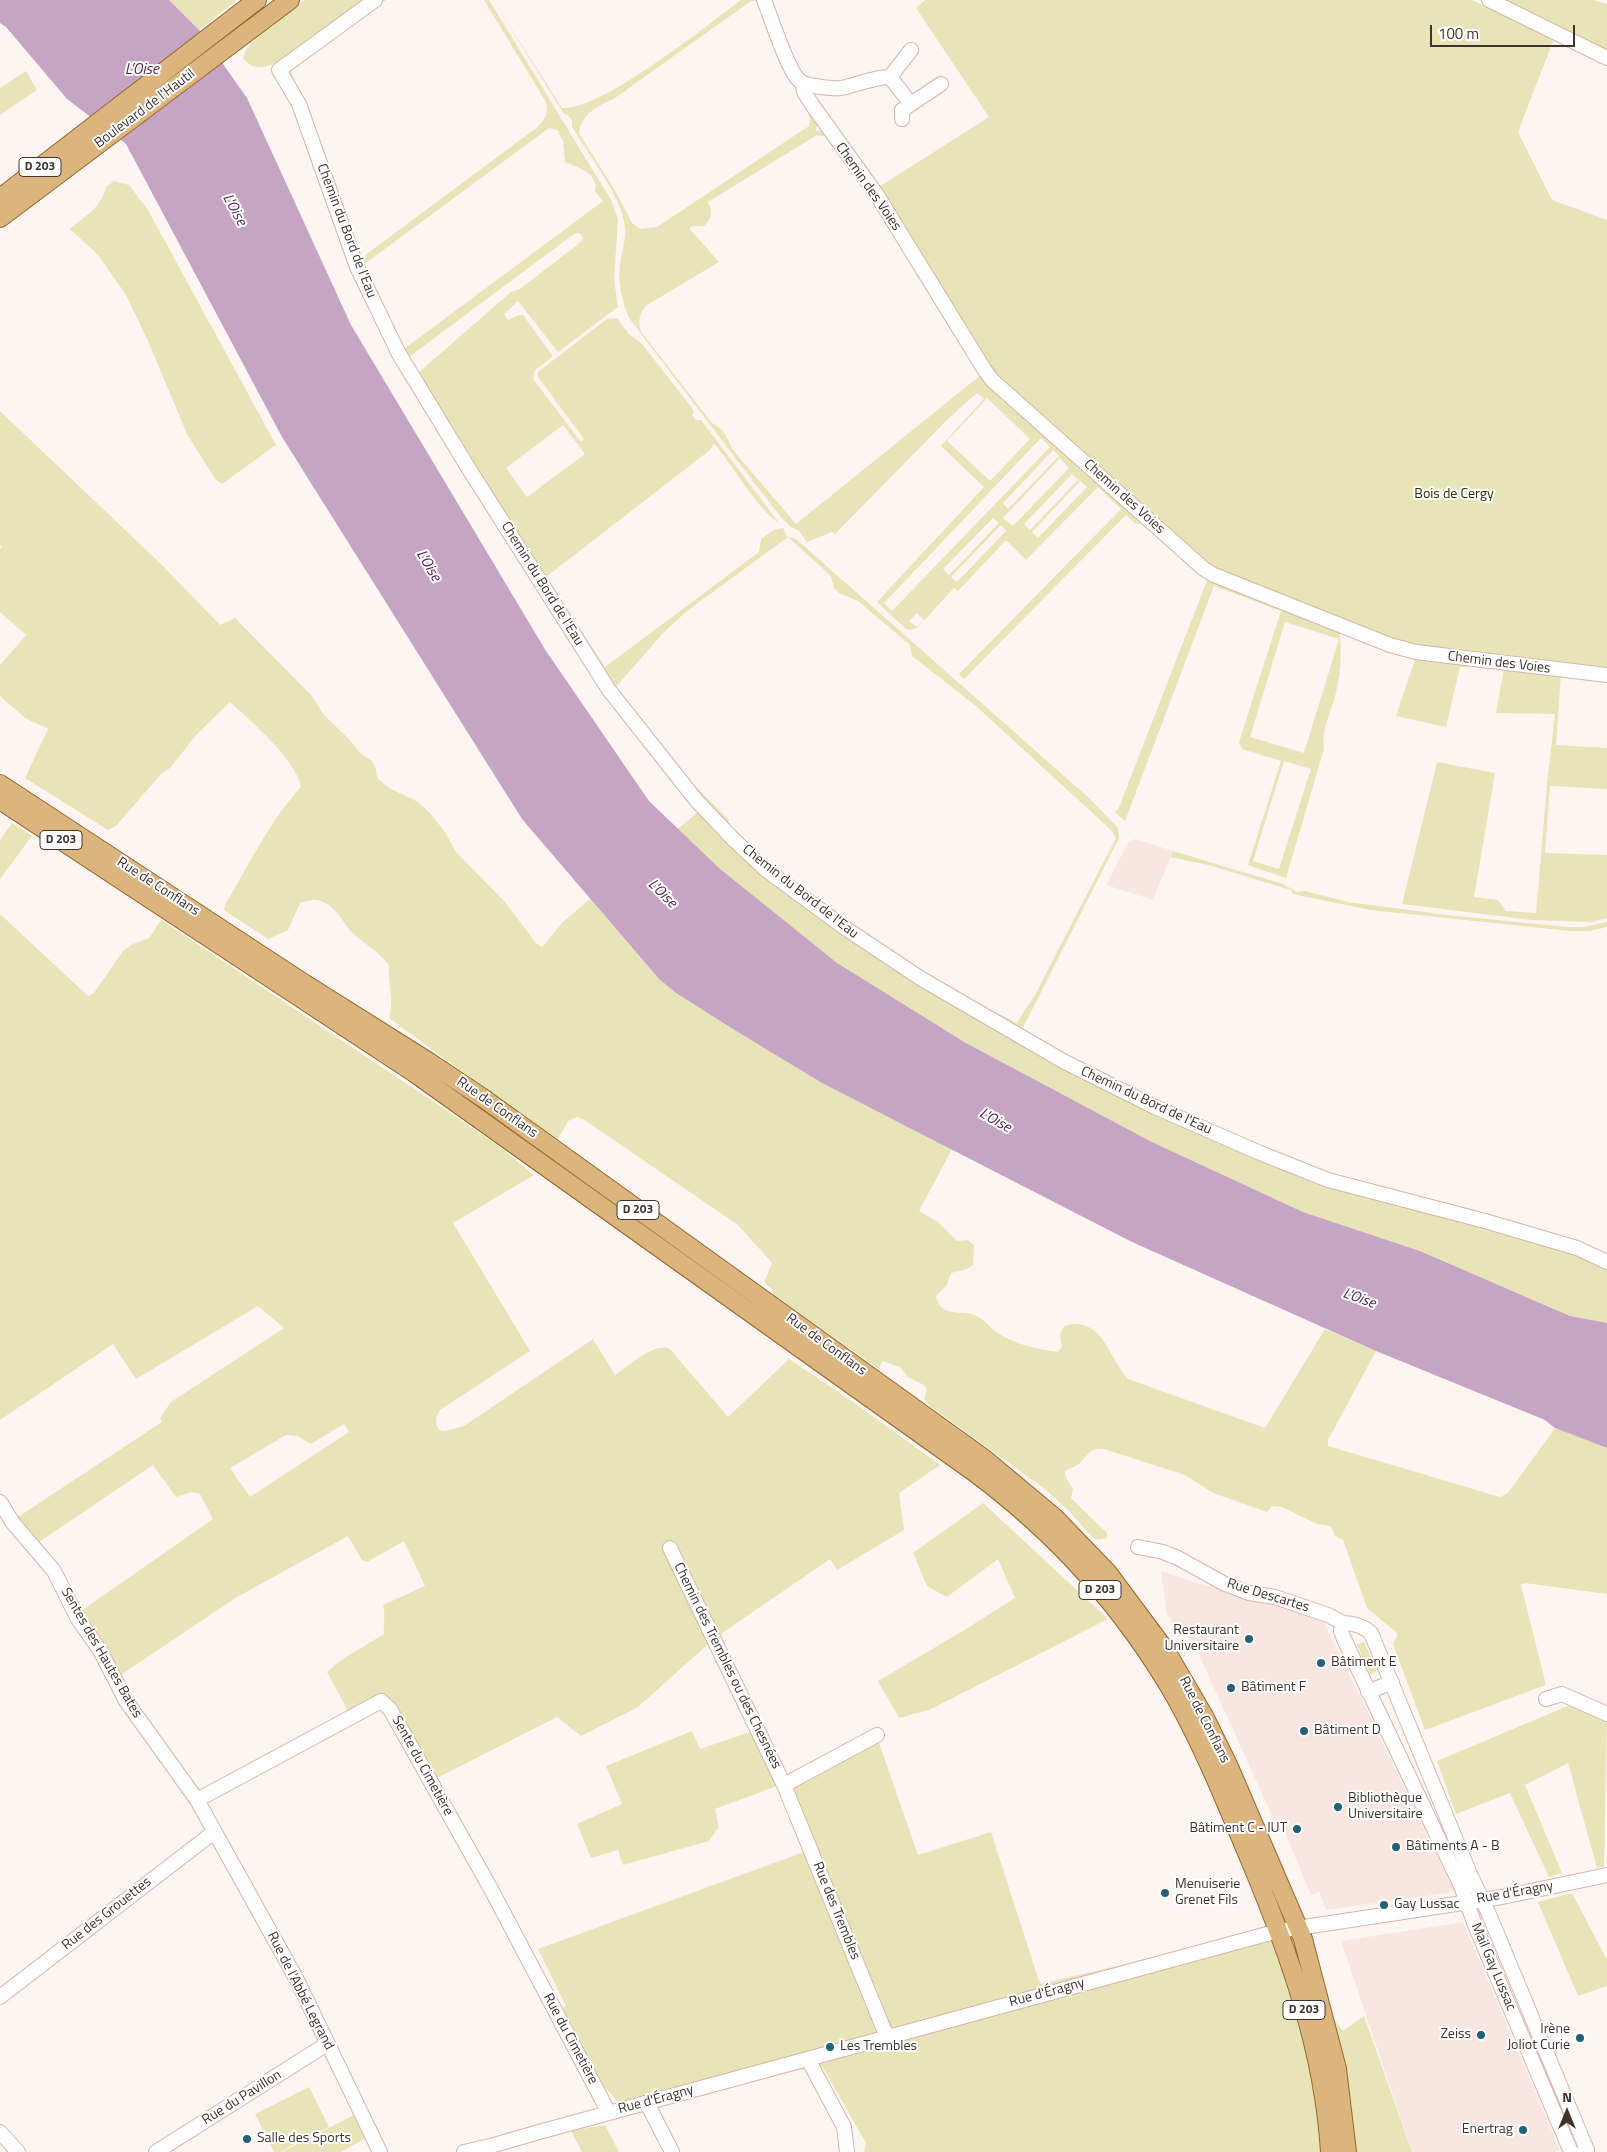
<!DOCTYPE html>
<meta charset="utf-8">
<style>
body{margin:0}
#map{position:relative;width:1607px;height:2152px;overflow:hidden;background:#fdf5f2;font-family:"Titillium Web",sans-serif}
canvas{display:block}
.north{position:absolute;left:1542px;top:2087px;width:50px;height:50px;-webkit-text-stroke:4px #fff;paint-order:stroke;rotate:0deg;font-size:14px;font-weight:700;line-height:20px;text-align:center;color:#41322e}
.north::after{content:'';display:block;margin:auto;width:18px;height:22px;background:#41322e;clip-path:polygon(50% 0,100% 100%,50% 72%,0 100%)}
.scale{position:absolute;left:1430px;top:25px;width:145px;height:22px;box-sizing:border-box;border:2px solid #41322e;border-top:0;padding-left:6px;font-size:15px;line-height:18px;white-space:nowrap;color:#41322e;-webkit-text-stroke:4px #fff;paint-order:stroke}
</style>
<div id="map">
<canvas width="1607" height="2152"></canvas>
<div class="north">N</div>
<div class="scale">100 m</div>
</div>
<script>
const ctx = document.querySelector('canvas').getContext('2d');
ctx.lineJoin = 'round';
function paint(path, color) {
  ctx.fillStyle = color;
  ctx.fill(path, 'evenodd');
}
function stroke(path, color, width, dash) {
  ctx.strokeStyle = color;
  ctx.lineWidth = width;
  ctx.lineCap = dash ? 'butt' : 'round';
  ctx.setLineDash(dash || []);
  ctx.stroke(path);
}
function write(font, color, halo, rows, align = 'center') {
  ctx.font = font + ' "Titillium Web",sans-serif';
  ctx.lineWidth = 4;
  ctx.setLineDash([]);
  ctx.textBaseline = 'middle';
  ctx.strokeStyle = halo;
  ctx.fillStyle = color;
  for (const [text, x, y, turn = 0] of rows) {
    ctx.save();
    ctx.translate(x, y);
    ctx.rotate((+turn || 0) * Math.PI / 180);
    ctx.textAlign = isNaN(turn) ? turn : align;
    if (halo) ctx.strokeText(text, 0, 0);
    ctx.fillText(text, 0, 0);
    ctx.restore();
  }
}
paint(new Path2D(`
 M1135,839l38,12 -20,49 -47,-15 20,-38h2l-1,-4z
 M1161,1571l33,11 83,20 45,16 133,274 -129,18 -7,-18 -8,3 -27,-65 -5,1 -84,-185 -28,-31z
 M1463,1922l97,228 -6,2h-142l-71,-211z`), '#fae6e1');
paint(new Path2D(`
 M169,0h68l-38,30z
 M305,0h64c-23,16 -81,63 -106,67 -9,1 -15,-2 -20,-9 3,-18 47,-47 62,-58z
 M379,0h7l-95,71 69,185h4l171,-127c9,-7 14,-15 11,-27l-62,-102h5l122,200 7,19 -4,60 4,28 -60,45 -40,-51 -14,13 4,6 11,-5h4l29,40 -1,3 -16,12 -2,9 48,63 3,-3 -46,-62v-5l69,-53 10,-1 11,15 14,11 50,64 2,4 -2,3 4,5h5l78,103c-19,-11 -49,-61 -65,-80l-4,7 -164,127 59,90 154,-115 2,-13 13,-9 9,-2 4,9 9,2 293,259 29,30 1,10 -91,180 -4,7 -6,4 -111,-62 -165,-121 -114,-135 -160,-254 -13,-24 -20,-24 -49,-83 -98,-248v-8zM549,128l8,2 6,11 2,21 19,8 7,5 5,10 -1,6 8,10 -199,148 -20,-38 -19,-45 2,-4zM580,233l3,6 -6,6 -57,44 -9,3 -93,81 -9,-16 165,-123zM563,425l22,29 -58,43 -21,-29zM788,537l43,39 3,12 5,5 19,8 52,44 2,11 64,50 136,125 4,7 -80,155 -19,30c-72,-35 -139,-80 -204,-127 -18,-13 -52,-32 -60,-52l-12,-5 -15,-13 3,-6 -51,-51 -63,-81 49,-56 23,-21z
 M493,0l69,108c39,3 144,-82 179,-108h18l60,124 -4,4 2,3h8l46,61 118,-75 -73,-109 9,-8h547l75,37 6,4 -35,91 34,68 55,20v452l-210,-30 -190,-67 132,52c3,25 2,45 -4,70 -5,17 -14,34 -11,52l-38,129 -38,-13 33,-104 -39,-12 -3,-7 42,-131 -67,-25 -89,235 -11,-10 4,-1 90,-232 -66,-54h-6l-10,-9 -162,164 -5,-5 162,-165 -23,-22 -72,73 -20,-20 -48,51 -4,-3 -37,40 -7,2 -4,-1 -29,-27 107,-115 -43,-41 43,-47 -7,-6 -28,25 -114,116 -3,-2 -25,10 -8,-11 -9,-5 -10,-10 -21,-27 -130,-171c-8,-20 -12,-39 -8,-60 2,-10 5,-20 4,-30 -2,-30 -37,-74 -53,-101v-7l-4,-5 -4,-1zM751,1h5c15,34 28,68 46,100 4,8 11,17 7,25l-152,101 -17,2 -8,-6 -16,-31 -37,-59c3,-20 19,-27 36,-35zM817,135l9,2 42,55 76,126 38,56 -186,150 -64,-75c-4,-11 -9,-21 -20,-26l-70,-90c-5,-11 -3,-20 5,-28l72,-43 -30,-34 4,-2h11c8,-7 9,-16 4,-24zM987,398l43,41 -40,42 -43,-40zM1041,438l9,9 -158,164 -8,-8zM1053,450l6,6 -51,53 -5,-6zM1060,458l9,10 -56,58 -10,-8zM1072,474l6,6 -48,50 -6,-6zM1080,481l7,6 -49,51 -6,-6zM993,518l6,5 -50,52 -6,-6zM1001,525l5,6 -49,51 -6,-5zM917,613l7,7 -7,7 -8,-6zM1285,622l54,17 -35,114 -54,-16zM1284,761l27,8 -32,100 -26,-8z
 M1503,0h90l14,4v48z
 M26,71l11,19 -37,25v-27z
 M114,181l15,4 19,25 128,235 -54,39 -7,-5 -28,-45 -39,-93 -22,-46 -27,-39 -29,-27c15,-13 32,-22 36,-42z
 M0,411l163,155 57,59 15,-7 76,77 13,20 25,24 11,14 12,8 4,8 1,9 12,10 29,14 11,10 16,20 11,20 49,50 31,41 6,4 22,-26 26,-22 69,80 17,14 146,90 130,66 -33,62 19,11 19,19 11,-1 6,5 -1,20 -6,4 -16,4 -4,12 -11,11c4,23 26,13 41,20 8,4 14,13 22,18 18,11 38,15 59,18l4,-6c-2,-7 -3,-13 2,-19 2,-2 7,-3 11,-3 30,0 36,38 53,55l137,49 60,-99 51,22 -48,89v6l172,51 8,-4 47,-65 52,20v146l-82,-11 -4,2 25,100 -121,45 -32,-86 5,-10 -31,-26 -24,-68 -8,-4 -4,-10 -14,-2 -35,-17 -10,-1 -5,6 -54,-19 -28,-18 -81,-26c-15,-1 -15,5 -24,14 -4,4 -11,5 -15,8l1,7 7,11 -2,9 36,35v5l-9,2 -6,-3 -23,-26 -24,-22 -115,-83 -6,-7 3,-9 -3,-5 -16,-8 -8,-10 -18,-6 -3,8 -106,-74v-5l-9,-8 8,-19 -34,-38 -155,-106 -6,-2 -9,4 -11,20 -168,-123c6,-18 -2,-35 0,-53 -10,-13 -21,-19 -33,-29 -12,-10 -18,-28 -33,-34 -8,-4 -14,-2 -23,1l-12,27 -20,9 -44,-29 2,-7c25,-41 42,-80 75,-116 -3,-25 -52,-68 -71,-85l-33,32 -27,34 -9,6 -45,52 -8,4 -83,-52 23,-49 -23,-11 -25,-22v-31l26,-30 -26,-23v-63l2,-2 -2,-2z
 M1417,654l48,8 5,5h-10l-14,60 -50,-11z
 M1504,668l57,6 -5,71 51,3v41l-57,-3 -5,67 62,2v63l-15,4 -60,-2 -130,-16 35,-142 58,11 -21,124 24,3 8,11 30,2 11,-129 8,-70 -59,-1z
 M700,810l59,57 255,171 40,26 29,15 27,8 44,22 260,95 193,60v59l-37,-7 -150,-65 -117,-39 -151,-70 -186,-99 -130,-80 -117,-95 -41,-39z
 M12,823l20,13 -32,43v-39z
 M1173,851l110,33 14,8 8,-1 43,11 99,13 120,12h17l23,-5v5l-17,4h-20l-200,-21 -77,-16 -2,-4 -83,-25 -38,-8z
 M0,914l88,82 6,-3 29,-42 10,-7 16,-6 12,-18 276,184 60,41 37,30 -81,48 77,128 -90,59c-4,7 -6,11 -1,20l6,1 19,-5 129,-87 22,36c13,-9 41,-34 55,-26l58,68 61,-58 60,40 91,66 -41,28 5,37 -67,40 -7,-11 -115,79 -77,69 -57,29 -24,-19 -120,61 -44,-75 -45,8 -21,-39 14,-12 43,-26c-1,-10 2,-19 -1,-29l42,-19 -21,-45 -37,21 -5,-2 -14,-24 -111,61 -118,79 -8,-17 -31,-50h4l129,-90 -13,-25 -8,-2 -16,5 -23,-32 -114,77h-4l-22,-25 8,-2 141,-93 -2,-4 11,-16 113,-74 -26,-22 -122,73 -23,-35 -113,76zM344,1424l5,8 -99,65 -20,-29 56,-33 11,1 14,8z
 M983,1503l125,116 -179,91 -30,8 -21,-37 88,-52 49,-31 -17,-39 -51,38 -20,-11 -14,-33z
 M1364,1642l13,29 -7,3 -13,-29z
 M1570,1705l37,15 -3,146 -7,2 -29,-105 -43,22 37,88 -13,4 -39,-84 -54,21 -19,-53z
 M759,1729l18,57 -62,23 4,18 -10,14 -86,24 -5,-15 -27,8 -14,-34 45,-20 -16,-38 86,-35 8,18z
 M878,1740l40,115 73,-23 49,152 226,-53 77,100 21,-15 48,136h-548l2,-9 -44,-77 -203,37 -29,-32 -32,-61 8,-4 -28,-57 266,-97 1,-11 -20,-56z
 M1572,1893l35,67v26l-29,10 -40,-94z
 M309,2087l20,40 -49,25h-6l-19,-38z
 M354,2115l14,22 -27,15h-59z
 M605,2125l14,27h-37l-11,-21z`), '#e7e4b7');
paint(new Path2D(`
 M0,0h169l30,30 48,68 104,227 195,326 103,150 70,67 118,95 129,80 186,99 151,70 117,39 150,65 37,7v125l-52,-20 -10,-8 -169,-69 -244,-109 -310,-159 -89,-54 -57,-36 -17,-14 -137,-160 -240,-382 -156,-293 -59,-45 -61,-72 -6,-4z`), '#c6a4c4');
const minor = new Path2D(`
 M375,0l-96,70 20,34 58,163 42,87 70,115 140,221 87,110 38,40 31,29 80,59 75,50 143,83 92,46 105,46 68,27 157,41 92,27 30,14
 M764,0c7,17 24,72 36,81 5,5 34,8 41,7 17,-3 32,-11 49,-11l21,27 30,-20
 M1489,0l118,58
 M890,77l21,-27
 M803,83l1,9 9,14 64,89 107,174 8,11 212,189 10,6 176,70 26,7 191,23
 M902,119v-9l9,-6
 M0,1502l13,21 41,48 24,48 23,33 25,49 71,99 100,180 83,172
 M1138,1547l25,5 15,6 45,25 26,10 26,4 53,18 15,8
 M670,1548l114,237 103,252
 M1368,1692l24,-10
 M1546,1699l16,-5 45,20
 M784,1785l93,-50
 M197,1800l184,-99 9,8 102,182 117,222
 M0,1997l214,-165
 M808,2059l36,68 3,25
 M647,2103l25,49
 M0,2132l18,20
 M156,2152l171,-108
 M464,2152l30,-7 45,-13 739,-201 224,-34 105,-22
 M1571,2152l-96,-227 -14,-39 -117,-247 -3,-8 2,-8c11,0 20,3 28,10l99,241 18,38 99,238 -4,2`);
const major = new Path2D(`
 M0,198l257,-198
 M0,218l290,-218
 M0,784l302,198 127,80 54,36 499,359 73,61 53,55 58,78 38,65 25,51 74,172 34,130 10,83
 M0,800l416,274 558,398c82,61 151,137 202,226 29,52 51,107 74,162 39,93 74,190 80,292`);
stroke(minor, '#dab4a9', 16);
stroke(major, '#97672a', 20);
stroke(minor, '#fff', 14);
stroke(major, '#dcb57e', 18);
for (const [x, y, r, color] of [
 [1249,1639,5,"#236177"],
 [1321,1663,5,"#236177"],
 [1231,1688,5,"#236177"],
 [1304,1731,5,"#236177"],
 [1338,1807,5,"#236177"],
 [1297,1829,5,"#236177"],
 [1396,1847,5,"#236177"],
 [1165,1893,5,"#236177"],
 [1384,1905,5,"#236177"],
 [1481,2035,5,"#236177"],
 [1580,2038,5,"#236177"],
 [830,2047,5,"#236177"],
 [1523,2130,5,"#236177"],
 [247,2139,5,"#236177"]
]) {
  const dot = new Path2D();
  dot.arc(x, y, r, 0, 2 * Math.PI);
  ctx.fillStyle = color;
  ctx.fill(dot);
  stroke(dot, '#fff', 2);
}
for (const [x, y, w] of [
 [40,167,42],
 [61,840,42],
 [638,1210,42],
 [1100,1590,42],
 [1304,2010,42]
]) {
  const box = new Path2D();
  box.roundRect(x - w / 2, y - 9.5, w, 19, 4);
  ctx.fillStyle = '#fff';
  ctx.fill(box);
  stroke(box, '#41322e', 1);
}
write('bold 12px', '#41322e', null, [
 ["D 203",40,167],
 ["D 203",61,840],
 ["D 203",638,1210],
 ["D 203",1100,1590],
 ["D 203",1304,2010]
]);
write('14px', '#41322e', '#fff', [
 ["Boulevard de l'Hautil",145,109,-37],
 ["Chemin des Voies",868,187,55],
 ["Chemin du Bord de l'Eau",346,231,69],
 ["Chemin des Voies",1124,497,42],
 ["Chemin du Bord de l'Eau",542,584,58],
 ["Chemin des Voies",1499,663,7],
 ["Rue de Conflans",158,887,33],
 ["Chemin du Bord de l'Eau",800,892,38],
 ["Chemin du Bord de l'Eau",1146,1101,25],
 ["Rue de Conflans",497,1108,35],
 ["Rue de Conflans",826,1345,36],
 ["Rue Descartes",1268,1596,17],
 ["Sentes des Hautes Bates",101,1653,60],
 ["Chemin des Trembles ou des Chesnées",727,1666,64],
 ["Rue de Conflans",1204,1720,63],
 ["Sente du Cimetière",422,1766,61],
 ["Rue d'Éragny",1515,1893,-10],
 ["Rue des Trembles",836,1911,68],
 ["Rue des Grouettes",107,1914,-38],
 ["Mail Gay Lussac",1493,1967,67],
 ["Rue de l'Abbé Legrand",300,1991,63],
 ["Rue d'Éragny",1047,1993,-15],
 ["Rue du Cimetière",570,2039,62],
 ["Rue du Pavillon",242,2098,-32],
 ["Rue d'Éragny",656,2100,-15]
]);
write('14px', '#2f2c07', '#fff', [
 ["Bois de Cergy",1454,495]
]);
write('14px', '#41322e', '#fff', [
 ["Restaurant",1239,1631,"right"],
 ["Universitaire",1239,1647,"right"],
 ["Bâtiment E",1331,1663],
 ["Bâtiment F",1241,1688],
 ["Bâtiment D",1314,1731],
 ["Bibliothèque",1348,1799],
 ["Universitaire",1348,1815],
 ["Bâtiment C - IUT",1287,1829,"right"],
 ["Bâtiments A - B",1406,1847],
 ["Menuiserie",1175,1885],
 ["Grenet Fils",1175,1901],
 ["Gay Lussac",1394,1905],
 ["Irène",1570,2030,"right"],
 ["Joliot Curie",1570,2046,"right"],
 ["Zeiss",1471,2035,"right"],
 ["Les Trembles",840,2047],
 ["Enertrag",1513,2130,"right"],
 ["Salle des Sports",257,2139]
], 'left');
write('italic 15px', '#512650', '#fff', [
 ["L’Oise",142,70],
 ["L'Oise",234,210,62],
 ["L'Oise",428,566,59],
 ["L'Oise",662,894,45],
 ["L'Oise",995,1121,30],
 ["L'Oise",1359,1299,20]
]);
</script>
